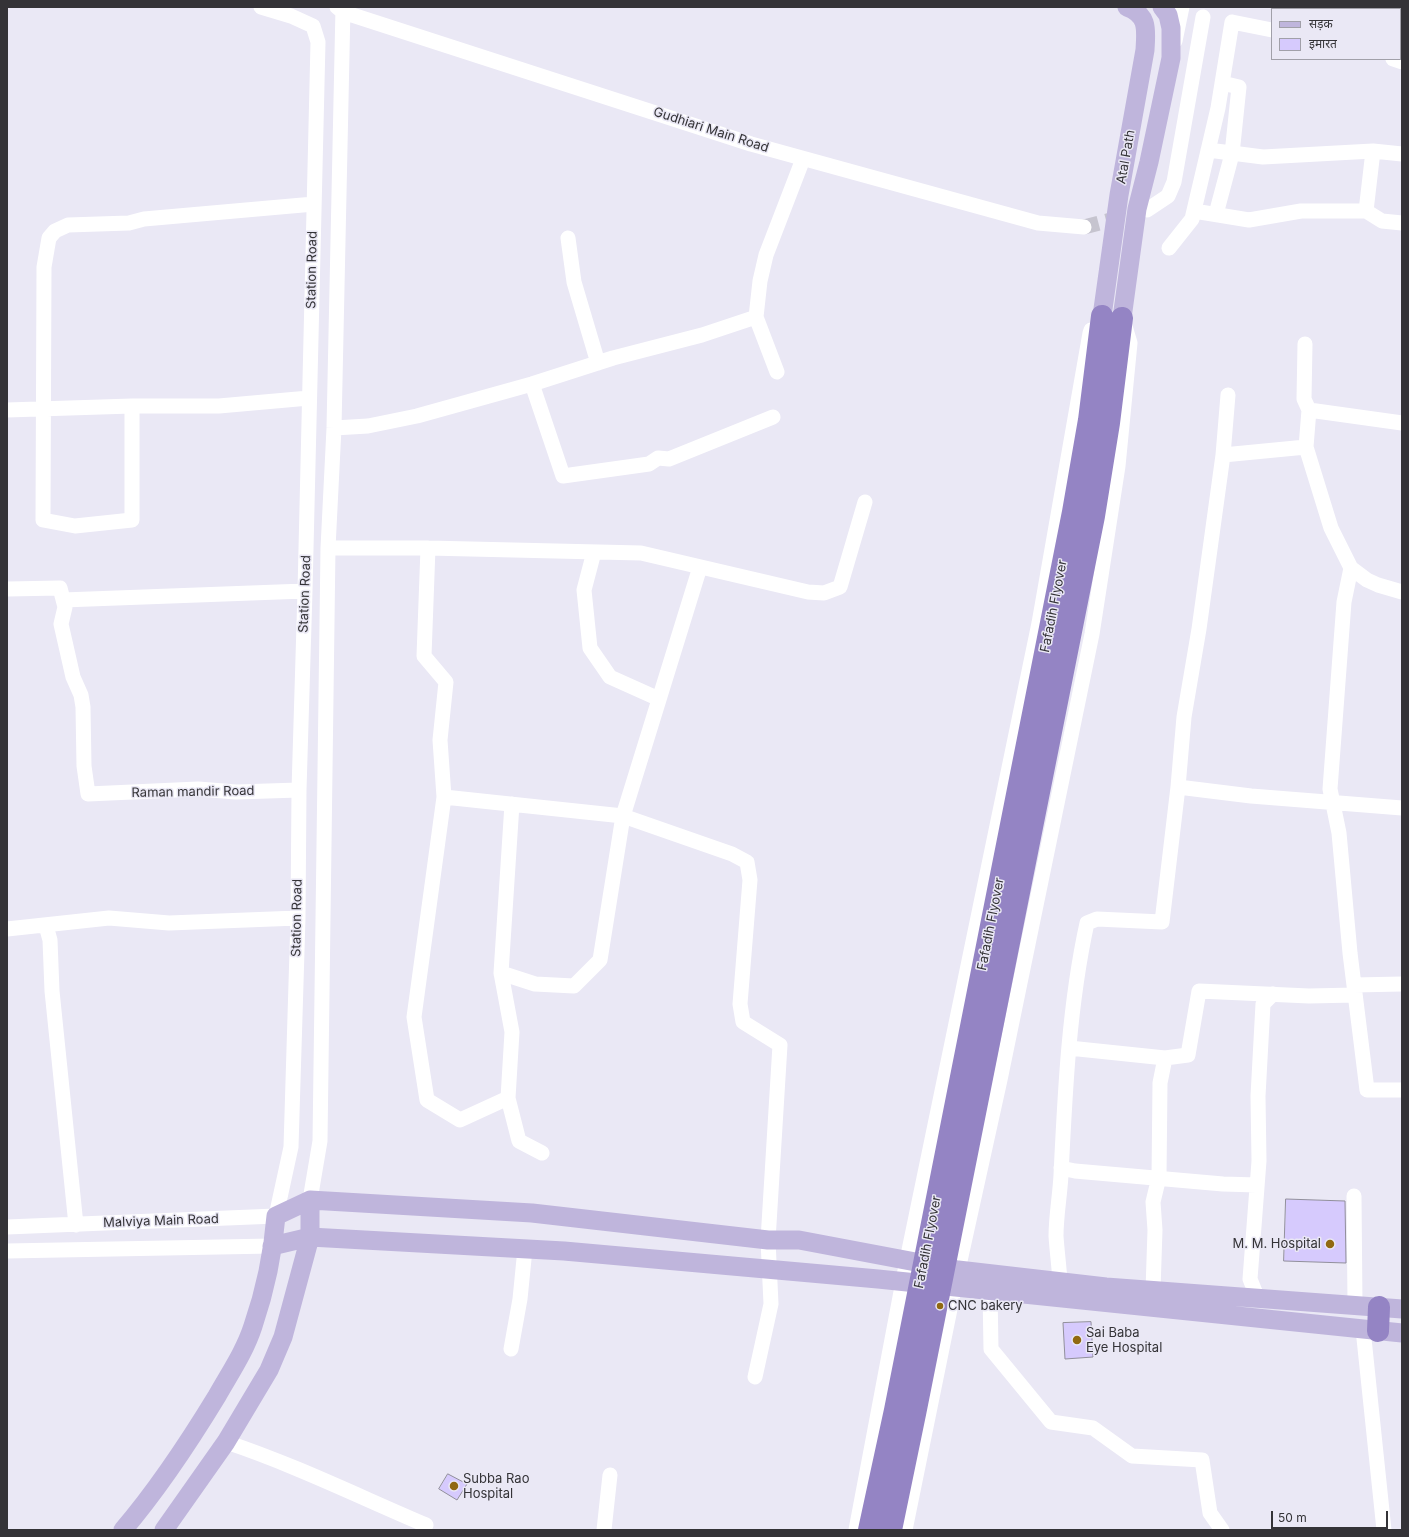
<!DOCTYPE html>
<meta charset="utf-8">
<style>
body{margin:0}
#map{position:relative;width:1409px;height:1537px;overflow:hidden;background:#eae8f5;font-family:Inter,"Noto Sans Devanagari",sans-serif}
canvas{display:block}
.frame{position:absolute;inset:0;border:8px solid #343337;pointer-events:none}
.legend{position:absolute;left:1271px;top:8px;width:130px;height:52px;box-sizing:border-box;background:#eae8f5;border:1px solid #a1a0a9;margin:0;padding:5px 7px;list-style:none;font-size:12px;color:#343337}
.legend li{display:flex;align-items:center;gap:8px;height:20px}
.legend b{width:20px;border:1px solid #a1a0a9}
.scale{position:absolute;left:1271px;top:1511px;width:117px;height:18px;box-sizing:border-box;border:2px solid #343337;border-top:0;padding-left:5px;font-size:12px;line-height:14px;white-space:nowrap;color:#343337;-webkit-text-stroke:3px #eae8f5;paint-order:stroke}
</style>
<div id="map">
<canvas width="1409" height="1537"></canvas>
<div class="frame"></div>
<ul class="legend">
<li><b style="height:5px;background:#bfb5dc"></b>सड़क</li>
<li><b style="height:11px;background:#d6cafd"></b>इमारत</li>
</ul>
<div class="scale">50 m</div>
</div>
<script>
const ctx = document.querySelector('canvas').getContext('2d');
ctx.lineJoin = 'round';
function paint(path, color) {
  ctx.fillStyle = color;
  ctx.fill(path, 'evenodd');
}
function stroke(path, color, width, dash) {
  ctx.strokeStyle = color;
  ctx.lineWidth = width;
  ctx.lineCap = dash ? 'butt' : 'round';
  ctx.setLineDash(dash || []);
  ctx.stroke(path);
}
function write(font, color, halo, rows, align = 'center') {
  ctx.font = font + ' Inter,sans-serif';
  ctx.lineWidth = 3;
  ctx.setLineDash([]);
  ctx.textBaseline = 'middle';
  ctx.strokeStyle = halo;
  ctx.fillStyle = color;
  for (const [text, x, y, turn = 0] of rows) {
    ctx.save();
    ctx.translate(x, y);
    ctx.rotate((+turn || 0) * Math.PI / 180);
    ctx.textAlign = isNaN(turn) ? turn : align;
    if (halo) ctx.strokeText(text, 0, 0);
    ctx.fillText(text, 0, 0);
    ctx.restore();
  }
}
const building = new Path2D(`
 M1286,1199l59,2 1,62 -62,-2z
 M1091,1322l2,35 -28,2 -2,-36z
 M448,1474l19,10 -10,16 -18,-11z`);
paint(building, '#d6cafd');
stroke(building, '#918f9b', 1);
stroke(new Path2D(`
 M1084,227l42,-11`), '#c6c4cf', 15, [15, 8]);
stroke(new Path2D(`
 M337,7l6,5 408,132 287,79 46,4
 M1175,41l7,-34
 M1393,59l9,3
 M1208,150l55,7 110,-6
 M1402,154l-29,-3 -7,60 16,10 20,2
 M1147,210l21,-14 6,-14 29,-165
 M1194,211l55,9 52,-9h65
 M1216,214l16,-60 7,-67 -17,-4
 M568,238l6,44 24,81
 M1169,248l23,-29 26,-111 14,-86 40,8
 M777,372l-21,-55 4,-36 6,-26 37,-96
 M532,384l31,92 86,-12 9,-6 11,1 104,-42
 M132,406v114l-57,6 -32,-6 1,-253 5,-29 6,-7 13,-6 61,-2 15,-4 170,-15
 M7,410l125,-4h87l90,-8
 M1309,410l93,13
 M334,428l34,-2 49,-10 115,-32 81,-26 89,-23 54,-18
 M1306,447l25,81 20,40 16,12 11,5 24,7
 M1223,455l83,-8 3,-37 -5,-11 1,-55
 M328,548h100l213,5 167,39 16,1 16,-6 25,-85
 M428,548l-4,108 22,26 -6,58 4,57 179,19 109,38 15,8 3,18 -10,124 3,18 37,23 -12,195 3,64 -16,73
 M594,552l-10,38 6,58 20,29 49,22
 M1351,568l-7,34 -14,187 9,44 11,120 17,137h35
 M8,589l52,-1 5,19 -4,17 12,53 8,18 2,12 1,59 4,28 110,-5 38,3 63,-2
 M63,600l242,-9
 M1178,787l73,9 151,12
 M444,797l-30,220 13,83 33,20 48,-22 4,-66 -11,-59
 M512,804l-11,169 34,11 39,2 26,-26 23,-144 77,-249
 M46,926l4,14 2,51 24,234
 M7,929l102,-11 60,5 129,-5
 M1354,985l48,-1
 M1069,1048l96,10 23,-3 11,-64 110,5 46,-1
 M508,1098l11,43 23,12
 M1061,1168l14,3 148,13 34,1
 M1354,1196l1,108
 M310,1200l10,-59 8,-593 6,-120 9,-421
 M7,1227l269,-11 15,-69 7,-229 1,-128 6,-199 13,-549 -5,-16 -22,-10 -30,-9
 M7,1251l265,-5
 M1060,1281c-1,-15 -3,-30 -4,-45 0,-20 4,-41 5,-61 4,-83 8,-170 26,-252l10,-4 65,3 16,-135 6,-70 15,-88 24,-174 5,-60
 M1153,1290l2,-60 -2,-28 6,-25 1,-94 5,-25
 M990,1291l1,58 60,73 42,6 39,28 70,4 8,53 12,17
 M1258,1299l-8,-20 9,-118 -1,-65 5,-92 10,-10
 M1363,1329l21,201
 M511,1349l9,-50 5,-50
 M226,1442c69,23 134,55 200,83
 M604,1530l6,-55
 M856,1530l51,-270 132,-637 51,-290 1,-3
 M905,1530l53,-260 42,-190 92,-446 26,-168 12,-123 -6,-20`), '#fff', 15);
stroke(new Path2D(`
 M1102,316l17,-121 26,-145c1,-19 4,-35 -18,-43
 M1122,318l15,-109 12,-47 22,-104v-30l-3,-13 -6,-8
 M272,1246l38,-9 254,14 314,28 524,54
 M123,1530c35,-41 66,-88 94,-134 13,-23 28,-45 36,-70 12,-35 20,-73 23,-110l34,-16 222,13 236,27h31l159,30 148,17 296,22
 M164,1530l62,-88 43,-72 14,-33 27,-100v-37`), '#bfb5dc', 19);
stroke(new Path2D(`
 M1378,1331l1,-24
 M869,1530l26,-120 178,-898 16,-92 13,-104
 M891,1530l24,-116 179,-898 15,-93 13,-105`), '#9484c4', 22);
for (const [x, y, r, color] of [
 [1330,1244,5,"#916911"],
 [940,1306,4,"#916911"],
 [1077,1340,5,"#916911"],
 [454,1486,5,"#916911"]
]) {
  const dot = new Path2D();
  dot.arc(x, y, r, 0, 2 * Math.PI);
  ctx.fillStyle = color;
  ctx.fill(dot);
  stroke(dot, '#eae8f5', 1.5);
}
write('13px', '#343337', '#eae8f5', [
 ["Gudhiari Main Road",711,130,18],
 ["Atal Path",1126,157,-80],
 ["Station Road",312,270,-89],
 ["Station Road",305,594,-88],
 ["Fafadih Flyover",1054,606,-79],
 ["Raman mandir Road",193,792,-1],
 ["Station Road",297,918,-89],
 ["Fafadih Flyover",991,924,-79],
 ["Malviya Main Road",161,1221,-2],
 ["Fafadih Flyover",928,1242,-79]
]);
write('13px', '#343337', '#eae8f5', [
 ["M. M. Hospital",1321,1244,"right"],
 ["CNC bakery",948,1306],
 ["Sai Baba",1086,1333],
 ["Eye Hospital",1086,1348],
 ["Subba Rao",463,1479],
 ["Hospital",463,1494]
], 'left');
</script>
